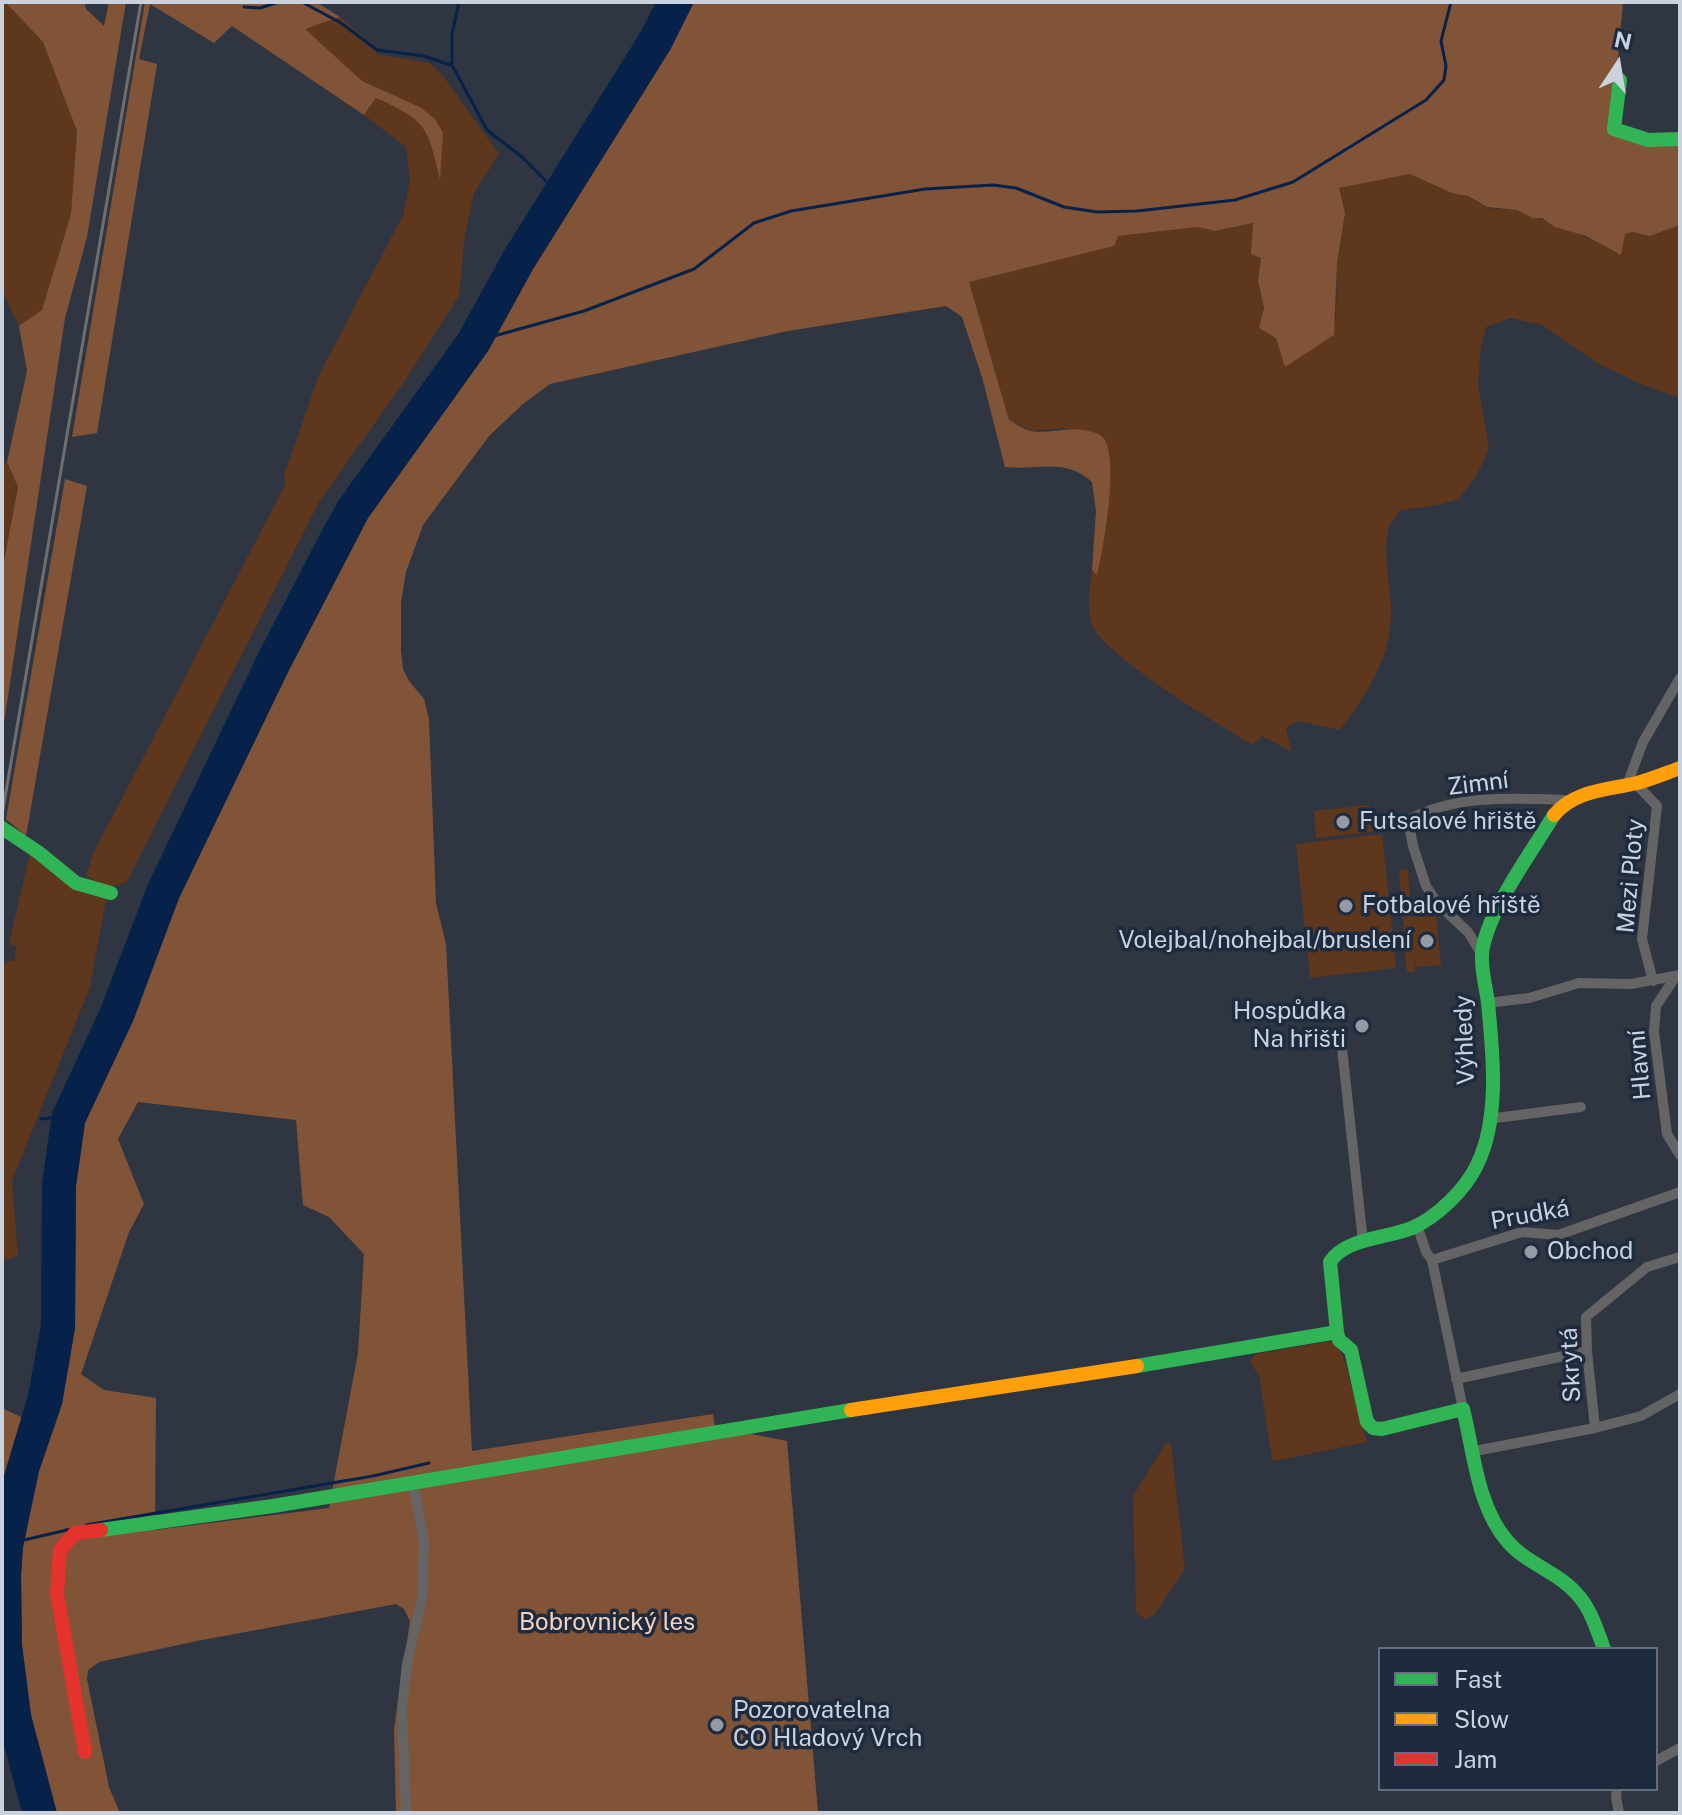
<!DOCTYPE html>
<meta charset="utf-8">
<style>
body{margin:0}
#map{position:relative;width:1682px;height:1815px;overflow:hidden;background:#2f3641;font-family:"Public Sans",sans-serif}
canvas{display:block}
.frame{position:absolute;inset:0;border:4px solid #cad2de;pointer-events:none}
.legend{position:absolute;left:1378px;top:1647px;width:280px;height:144px;box-sizing:border-box;background:#1e2b3e;border:2px solid #636e7e;margin:0;padding:10px 14px;list-style:none;font-size:24px;color:#cad2de}
.legend li{display:flex;align-items:center;gap:16px;height:40px}
.legend b{width:40px;border:2px solid #636e7e}
.north{position:absolute;left:1578px;top:24px;width:80px;height:80px;-webkit-text-stroke:6px #1e2b3e;paint-order:stroke;rotate:12deg;font-size:22px;font-weight:700;line-height:32px;text-align:center;color:#cad2de}
.north::after{content:'';display:block;margin:auto;width:28px;height:36px;background:#cad2de;clip-path:polygon(50% 0,100% 100%,50% 72%,0 100%)}
</style>
<div id="map">
<canvas width="1682" height="1815"></canvas>
<div class="frame"></div>
<ul class="legend">
<li><b style="height:10px;background:#30b455"></b>Fast</li>
<li><b style="height:10px;background:#ff9f0a"></b>Slow</li>
<li><b style="height:10px;background:#e5322d"></b>Jam</li>
</ul>
<div class="north">N</div>
</div>
<script>
const ctx = document.querySelector('canvas').getContext('2d');
ctx.lineJoin = 'round';
function paint(path, color) {
  ctx.fillStyle = color;
  ctx.fill(path, 'evenodd');
}
function stroke(path, color, width, dash) {
  ctx.strokeStyle = color;
  ctx.lineWidth = width;
  ctx.lineCap = dash ? 'butt' : 'round';
  ctx.setLineDash(dash || []);
  ctx.stroke(path);
}
function write(font, color, halo, rows, align = 'center') {
  ctx.font = font + ' "Public Sans",sans-serif';
  ctx.lineWidth = 7;
  ctx.setLineDash([]);
  ctx.textBaseline = 'middle';
  ctx.strokeStyle = halo;
  ctx.fillStyle = color;
  for (const [text, x, y, turn = 0] of rows) {
    ctx.save();
    ctx.translate(x, y);
    ctx.rotate((+turn || 0) * Math.PI / 180);
    ctx.textAlign = isNaN(turn) ? turn : align;
    if (halo) ctx.strokeText(text, 0, 0);
    ctx.fillText(text, 0, 0);
    ctx.restore();
  }
}
paint(new Path2D(`
 M2,2h3l38,40 34,89 -6,83 -29,97 -23,15 -17,-36z
 M340,17l36,31v6l53,9 12,10 58,81 -25,39 -9,42 -6,61 -53,83 -87,123 -193,381 -21,4 -19,-11 7,-22 192,-369 -1,-10 35,-100 84,-160 7,-36 -4,-32 -42,-32 12,-17c48,22 51,25 63,78l4,-43 -23,-26 -58,-26 -58,-52z
 M1410,173c19,9 38,16 57,23 8,3 14,10 22,12 10,2 21,0 31,3 33,12 68,26 101,43l3,-20 8,-2 18,4 30,-11v173l-39,-14 -44,-21 -55,-38 -31,-7 -25,9 -5,20 -3,38 11,63 -12,27 -18,24 -21,6 -37,5c-4,5 -8,10 -11,15 -10,22 3,69 1,93 -2,43 -26,79 -51,112l-42,-9 -12,7 5,23 -29,-15 -9,9c-33,-20 -149,-89 -161,-120 -6,-17 -2,-38 0,-55l5,4 12,-80 -44,-66 -34,3 -22,-11 -40,-138 144,-36 5,-10 80,-9 17,4 38,-8 8,35 -3,23 6,27 -4,20 16,10 10,29 50,-47 1,-56 8,-51 -7,-25z
 M7,462l11,25 -16,84v-106z
 M1369,805l4,27 -57,6 -2,-27z
 M1382,834l14,134 -86,10 -14,-134z
 M30,853l77,41 -17,93 -78,194 6,75 -16,5v-285l3,-15h9l2,-15 -7,-2z
 M1408,869l3,48 25,-2 5,50 -25,2 -2,-15 1,19 -8,2 -8,-103z
 M1333,1341l10,15 24,86 -92,19 -3,-2 -13,-83 -9,-14 6,-8z
 M1166,1443l5,1 14,125 -31,46 -9,4 -9,-7 -3,-116z`), '#5e371c');
paint(new Path2D(`
 M5,2h79l2,7 18,17 5,-24h17l-39,235 -22,81 -63,418v-165l16,-84 -11,-25 20,-91 -8,-45 23,-16 29,-96 6,-83 -34,-89z
 M145,2h171l24,15 -35,12 57,52 58,26 15,12 8,14 -3,46c-13,-53 -13,-58 -64,-81l-12,17 -132,-89 -18,17 -64,-39 -11,55 18,5 -60,369 -25,4z
 M694,2h929l-11,123 68,17v83l-30,11 -18,-4 -7,2 -4,21 -35,-19 -31,-9 -13,-9h-9l-16,-8 -30,-3 -19,-11 -16,-3 -42,-19 -71,14 6,25 -8,51 -3,71 -49,32 -9,-29 -17,-10 5,-20 -6,-27 3,-23 -10,-4 2,-31 -38,8 -17,-4 -80,9 -4,10 -145,36 40,138c6,3 15,10 22,11 19,4 46,-8 69,4 22,12 3,118 -3,140l-5,-5 4,-59 -4,-29c-28,-25 -53,-11 -87,-15l-23,-90 -20,-60 -16,-11 -158,25 -238,53 -27,20 -34,32 -66,89 -17,47 -5,30v49l2,18 6,12 15,18 5,20 7,184 10,41 26,507 241,-37 2,13 72,14 31,372h-422l-2,-84 16,-108 -6,-12 -8,-5 -199,37 -98,21 -11,8 -1,9 22,108 11,26h-63l-26,-98 -9,-70 -1,-70 2,-28 16,-76 23,-67 13,-76 1,-142 9,-64 48,-101 46,-123 110,-228 79,-152 120,-167 45,-82 137,-219zM138,1102l158,18 7,85 26,12 35,37 -6,99 -29,155 -174,22 1,-132 -52,-8 -23,-16 48,-142 15,-28 -26,-65z
 M65,479l22,7 -61,350 -20,-17z
 M4,1409l21,10 -23,78v-84z`), '#825437');
paint(new Path2D(`
 M656,2h38l-24,48 -137,219 -45,82 -120,167 -79,152 -110,228 -46,123 -48,102 -9,63 -1,142 -13,76 -23,67 -16,76 -2,28 1,70 9,70 26,98h-35l-20,-75v-256l26,-87 13,-70 1,-142 10,-70 49,-106 47,-123 110,-230 63,-122 18,-32 120,-167 45,-82 136,-218z`), '#07224a');
stroke(new Path2D(`
 M302,2l39,21 36,27 47,6 26,9
 M459,2l-7,32v31l35,65 35,27 26,26
 M244,7l16,1 19,-6
 M494,336l90,-25 110,-42 60,-46 37,-12 134,-22 68,-4 23,3 48,19 33,5 40,-1 98,-11 58,-18 133,-82 18,-20 2,-14 -5,-25 10,-39
 M41,1119l11,-1
 M86,1525l287,-49 56,-13
 M24,1540l47,-11`), '#07224a', 3);
stroke(new Path2D(`
 M1635,783l22,23 -15,133 11,42
 M1627,785l16,-43 37,-64
 M1482,955l-14,-23 -30,-28 -12,-18 -13,-40 -5,-26c48,-26 108,-22 160,-20
 M1676,976l-20,30 -2,26 13,102 13,21
 M1487,1003l42,-5 50,-15 52,1 49,-9
 M1342,1048l21,194
 M1488,1119l93,-12
 M1417,1225l9,27 6,8 31,149
 M1432,1260l90,-28 36,3 122,-43
 M1456,1379l131,-28
 M1595,1428l-8,-77 -1,-34 61,-50 33,-10
 M1475,1451l120,-23 46,-12 39,-22
 M1656,1761l24,-13
 M1617,1789l-1,8 3,16
 M406,1813l-4,-104 5,-45 15,-65 2,-58 -11,-57`), '#656464', 10);
stroke(new Path2D(`
 M1620,80l-6,49 34,11 32,-1
 M1554,815c-21,35 -70,101 -72,140 -1,15 4,32 6,48 5,51 12,115 -11,162 -12,25 -40,52 -65,63 -24,10 -67,10 -82,34l7,70 2,8 12,10 16,72 6,6 9,1 81,-20c11,43 14,98 45,133 19,22 50,30 69,52 14,15 20,36 27,55
 M2,828l36,24 38,31 35,10
 M1137,1366l200,-34
 M101,1530l172,-24 578,-96`), '#30b455', 14);
stroke(new Path2D(`
 M1554,815c21,-25 54,-25 83,-32 15,-4 29,-10 43,-15
 M851,1410l286,-44`), '#ff9f0a', 14);
stroke(new Path2D(`
 M85,1752l-28,-158 3,-44 15,-17 26,-3`), '#e5322d', 14);
stroke(new Path2D(`
 M2,815l139,-813`), '#6f6f71', 3);
for (const [x, y, r, color] of [
 [1343,822,8,"#949ba7"],
 [1346,906,8,"#949ba7"],
 [1427,941,8,"#949ba7"],
 [1362,1026,8,"#949ba7"],
 [1531,1252,8,"#949ba7"],
 [717,1725,8,"#949ba7"]
]) {
  const dot = new Path2D();
  dot.arc(x, y, r, 0, 2 * Math.PI);
  ctx.fillStyle = color;
  ctx.fill(dot);
  stroke(dot, '#1e2b3e', 3);
}
write('24px', '#cad2de', '#1e2b3e', [
 ["Zimní",1478,784,-7],
 ["Mezi Ploty",1631,876,-85],
 ["Výhledy",1465,1040,-92],
 ["Hlavní",1640,1065,-95],
 ["Prudká",1530,1215,-10],
 ["Skrytá",1571,1365,-93]
]);
write('24px', '#cad2de', '#1e2b3e', [
 ["Futsalové hřiště",1359,822],
 ["Fotbalové hřiště",1362,906],
 ["Volejbal/nohejbal/bruslení",1411,941,"right"],
 ["Hospůdka",1346,1012,"right"],
 ["Na hřišti",1346,1040,"right"],
 ["Obchod",1547,1252],
 ["Pozorovatelna",733,1711],
 ["CO Hladový Vrch",733,1739]
], 'left');
write('24px', '#f5d3bf', '#1e2b3e', [
 ["Bobrovnický les",607,1623]
]);
</script>
